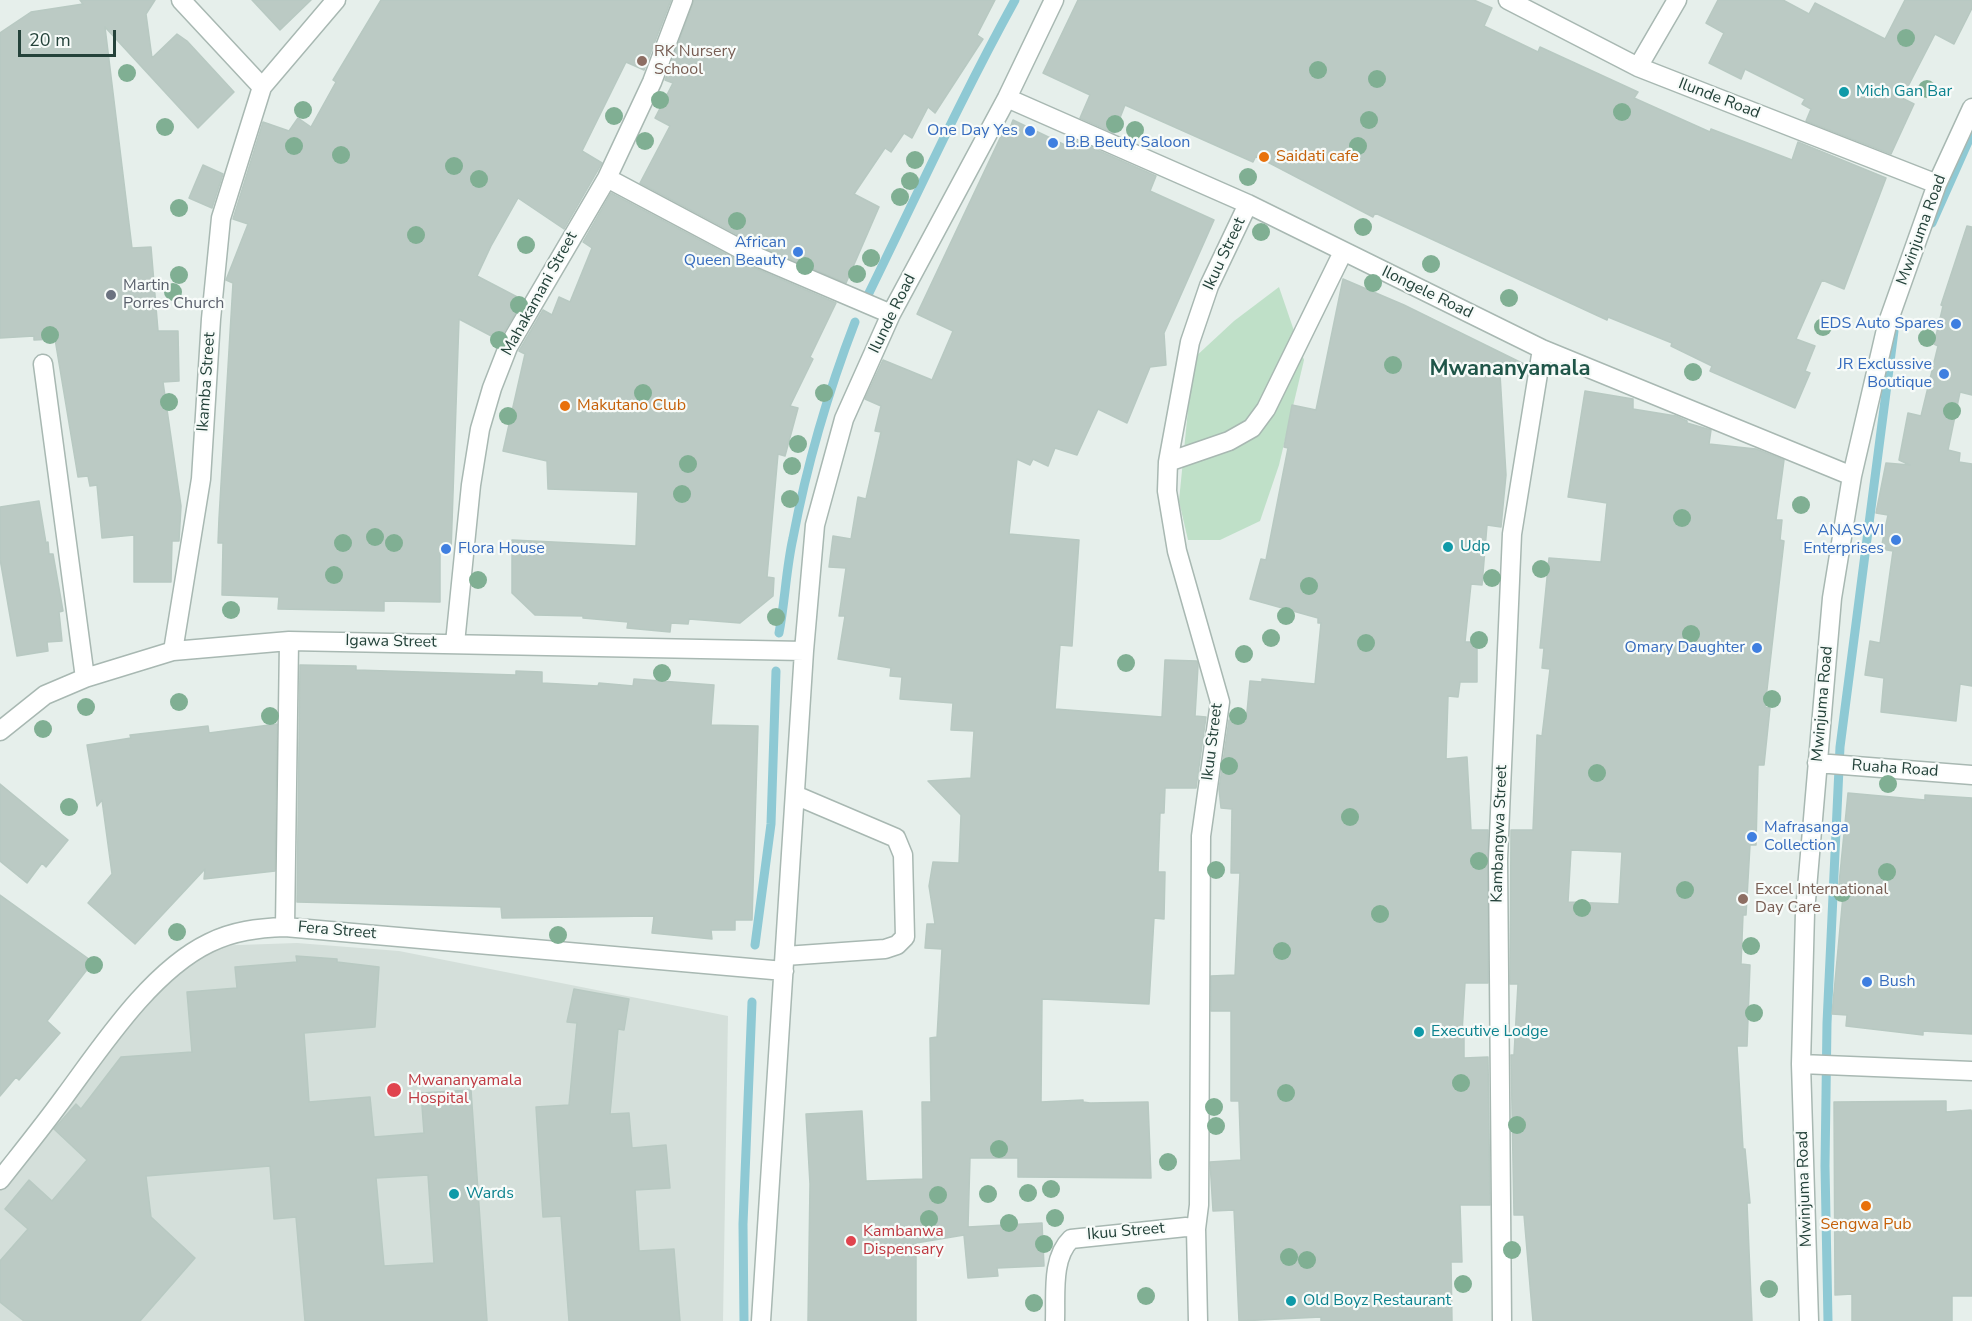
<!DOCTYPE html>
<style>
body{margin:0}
#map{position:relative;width:1972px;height:1321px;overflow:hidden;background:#e6efeb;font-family:"Nunito Sans",sans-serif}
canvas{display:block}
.scale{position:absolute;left:18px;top:30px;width:98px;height:27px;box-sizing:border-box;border:3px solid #24423a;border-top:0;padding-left:8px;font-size:18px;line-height:21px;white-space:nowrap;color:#24423a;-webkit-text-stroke:4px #f7fbf9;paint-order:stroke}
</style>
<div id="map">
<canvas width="1972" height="1321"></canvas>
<div class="scale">20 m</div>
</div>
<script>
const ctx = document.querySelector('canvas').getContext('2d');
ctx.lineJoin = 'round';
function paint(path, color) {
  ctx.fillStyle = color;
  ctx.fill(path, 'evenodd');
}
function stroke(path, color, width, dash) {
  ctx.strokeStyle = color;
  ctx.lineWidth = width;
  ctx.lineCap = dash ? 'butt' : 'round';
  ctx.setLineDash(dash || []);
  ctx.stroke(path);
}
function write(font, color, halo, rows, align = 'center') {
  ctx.font = font + ' "Nunito Sans",sans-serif';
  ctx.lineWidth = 4.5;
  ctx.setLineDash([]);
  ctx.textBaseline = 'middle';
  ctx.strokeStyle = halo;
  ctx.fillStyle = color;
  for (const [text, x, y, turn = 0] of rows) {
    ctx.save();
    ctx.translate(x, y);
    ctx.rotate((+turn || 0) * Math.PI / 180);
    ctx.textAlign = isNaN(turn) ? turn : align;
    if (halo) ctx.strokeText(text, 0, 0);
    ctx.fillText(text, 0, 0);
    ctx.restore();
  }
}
paint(new Path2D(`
 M297,943l102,8 329,65 -5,305h-723v-158l181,-216z`), '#d4dfda');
paint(new Path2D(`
 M1279,287l25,73 -25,105 -19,56 -40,19h-32l-9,-39 14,-142 41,-38z`), '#bfe0c8');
stroke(new Path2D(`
 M1932,223l40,-90
 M869,293c48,-98 93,-197 146,-293
 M779,633c6,-31 7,-64 14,-95 14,-74 35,-146 62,-216
 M755,945l16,-121 5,-153
 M744,1321l-1,-97 9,-222
 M1828,1321l-3,-155 2,-143 13,-276 54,-416`), '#8ec9d4', 9);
const building = new Path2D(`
 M80,0h75l-9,14 6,44 25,-24 10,7 47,51 -36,36 -93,-101 27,221 19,-1 7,84h20l1,50 -16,1 18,124 -2,35h-7l-1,41h-37v-47l-32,3 -5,-53 -7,1 -2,-10 -10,1 -23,-138 -21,1v-4l-34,2v-305l31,-21 52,-8z
 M252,0h59l-31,30z
 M381,0h290l-27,70 -18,-8 -44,89 20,12 -38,66 -46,-31 -27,48 -14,30 46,24 -24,40 -40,-21 -8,233h-11v50l-56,-1v10l-106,-2 1,-12 -57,-2 1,-52h-5l1,-25 14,-235 -7,-3 22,-56 -15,-5 30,-97 26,9 9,-13 13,9 25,-45 -3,-2z
 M694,0h301l-18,35 6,4 -48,74 -7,-6 -16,31 -8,-5 -13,19 -6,-4 -31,46 25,13 -33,76 -93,-40 -113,-60 30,-57 -15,-8 18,-35 -8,-3z
 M1078,0h396l18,8 -8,18 54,26 2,-5 98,45 -4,6 76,34 1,-3 81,31 6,-18 88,36 -42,111 -22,-9 -26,59 19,7 -10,25 5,2 -15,35 -85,-37 2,-5 -41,-20 1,-3 -64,-26 -1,3 -232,-107 -2,4 -117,-61 -3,6 -128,-57 -11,28 -34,-15 10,-23 -47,-22z
 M1718,0h65l26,14 6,-11 70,36 20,-39h67v8l-18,36 -19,-10 -33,64 12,6 -23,50 -85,-33 5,-12 -9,-5 3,-5 -60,-30 -4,10 -32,-16 15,-30 -18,-10z
 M1013,120l54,26 3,-8 86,38 -6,15 64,29 -50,113 2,32 -16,2 -23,56 -29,-14 -21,46 -22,-7 -7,18 -15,-7 -3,6 -13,-6 -8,75 70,6 -7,106 -12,-1 -5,64 107,8 3,-57 32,1 1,5 -3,50 11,1 -10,71h-31l-1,25h-4l-2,59h7l-1,47 -10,-1 -5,86 -107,-5 -1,103 42,-2v2l7,1 58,-1 3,76 -133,-1v-19h-48l-2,69 74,-4 2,43 -47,2 1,8 -30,2 -4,-43 -48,8v78h-108l2,-137 -4,-70 56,-3 4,70 57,-2 -1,-77h9l-1,-64 7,-1 5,-88 -17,-1 2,-24h8l-6,-38 4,-24 26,1 2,-48 -33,-34 43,-3 3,-47 -23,-1 2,-27 -53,-4 2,-22 -12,-1 1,-8 -53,-9 7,-43h-6l7,-48 -17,-1 4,-31 18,3 7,-42 8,2 15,-67 -6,-1 6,-25 -16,-7 18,-39 49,20 21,-49 -36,-17 85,-180 5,2z
 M203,165l20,9 -11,34 -23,-10z
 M611,193l132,70 93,40 -26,54 3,2 -23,47 8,2 -13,48 -7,-2 -11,123 7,1 -1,18 -33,27 -51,-4 -1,5 -17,-1 -1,9 -43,-4 1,-6 -45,-4v-2l-48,-1 -23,-22v-53l124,6 2,-54 -90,-3 -1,-28 -44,-10 22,-97 -6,-3 24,-41 9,5 7,-18 11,5 22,-54 -9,-6z
 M1967,226l5,1v168l-12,-3 -12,58 12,3 -1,9 13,2v222l-12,-2 -4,37 -75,-9 3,-34 -19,-3 5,-34 10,2 13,-92 -12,-2 7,-34 -12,-2 10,-50 24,2 -11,-5 9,-47 13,3 17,-70 -4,-2 9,-38 -2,-1z
 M1343,279l61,26 124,61 -1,7 -27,1 6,101 -5,52 -14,-2 -5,60 -11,-1 -6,58h12v40h-17l-2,15 -10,-1 -2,63 21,-2 4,73h17v153h-23l-3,50h2v25l24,-1 2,148h-30l2,57h-11l1,59h-131v-4l-82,4 -5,-111 -21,1 -3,-49 31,-2 -2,-59h-8v-90h-20v-35l24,-1 5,-102h-9l1,-64 -11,-1 -2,-19 10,-69 17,2 4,-41 12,1v-3l53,5 6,-61h-3v-5l-68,-19 11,-40 5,1 22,-112 -4,-1 8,-42 24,5z
 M1585,391l48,8v10l43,7 11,5v2l24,7 -2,14 47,5 28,11 -8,60h6l-2,20 4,1 -19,166 5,1 -6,57h-6l-2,80h-6l-4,70h-3l-2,49 9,1 -3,81h-10l6,103h2l5,54h-3l5,118h-219l-9,-106h-10l-3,-160h3l4,-71h-8l1,-154h22l4,-95 5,1 8,-67 -8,-1 2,-20h-4l9,-90 52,4 6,-59 -39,-6zM1571,850l51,2 -3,52 -51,-2z
 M39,501l7,42 2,-1 1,12h4l10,57 -4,1 3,29 -15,1 1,9 -31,5 -17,-97v-52z
 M300,665l56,1v4l160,5v-4l26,1v11l56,3 1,-3 34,3 1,-7 80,6 -3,40 47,1 -6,194h-17v10h-24l1,9 -60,-6 2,-17 -152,2 -1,-11 -204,-5z
 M277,724l-2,147 -71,8 1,-10 -70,75 -47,-41 24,-29 -10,-74 -5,6 -10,-61 44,-7 -1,-3 78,-9 1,7z
 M0,784l68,56 -22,27 -4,-4 -15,20 -27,-22z
 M1848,793l77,7v-5l47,3v236l-49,-3v4l-77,-9 1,-11 -15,-1 12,-129 -5,-1z
 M0,895l93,67 -46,59 13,12 -41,47 -3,-3 -16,19z
 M296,956l41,3v3l42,5 -4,60 -71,6 5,69 61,-5 4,40 50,-4 -3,-40 50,-3 16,231h-182l-9,-104 -22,2 -4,-53 -124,10 5,41 44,41 -55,63h-116l-24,-19v-41l28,-32 -23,-20 24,-29 23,21 35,-41 -33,-31 22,-25 5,5 40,-52 71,-5 -5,-60 50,-4 -2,-21 62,-5zM428,1175l6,88 -50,3 -8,-88z
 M574,989l55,10 -5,31 -6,-1 -8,85 19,-1 3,35 34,-3 4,43 -35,2 4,61 35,-2 6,72h-111l-8,-105 -18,1 -7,-110 33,-2 8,-82 -10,-1z
 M1946,1101v11l25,-2 1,4v182h-20v25h-100v-27l-17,1 -1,-193z`);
paint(building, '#bbcac4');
stroke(building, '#b8c9c2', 1.5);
const minor = new Path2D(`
 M181,0l81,87
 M1508,0l130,67 299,117
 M1638,67l39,-67
 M1007,98l241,106 294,145 310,127
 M607,178l141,75 143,61
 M43,364l42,314
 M1168,462l61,-21 23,-13 14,-19 77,-157
 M455,643l16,-158 9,-56 12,-41 16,-41 99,-169 45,-96 31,-82
 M173,651l28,-172 10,-160 10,-101 41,-131 74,-87
 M0,731l45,-36 40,-17 88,-27 116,-10 515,10
 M1817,763l155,12
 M285,927l4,-286
 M785,956l100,-7 12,-4 8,-8 -2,-82 -7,-17 -101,-43
 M1801,1064l171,7
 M0,1180c22,-28 44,-55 65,-84 37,-50 86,-125 144,-153 24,-12 49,-15 76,-16l499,44
 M761,1321l43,-670 11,-126 29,-106 47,-105 116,-216 47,-98
 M1055,1321c1,-26 -4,-63 16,-82l115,-12 10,2
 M1198,1321l-2,-92 3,-24 2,-369 19,-134 -43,-151 -10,-60 1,-29 22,-120 19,-56 39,-82
 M1502,1321l-4,-462 14,-325 30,-185
 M1809,1321l-8,-257 4,-152 27,-314 20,-122 35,-151 50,-141 35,-76`);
stroke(minor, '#a8b8b2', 21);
stroke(minor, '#fff', 18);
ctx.fillStyle = '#80af93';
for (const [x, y] of [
 [1906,38],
 [1318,70],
 [127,73],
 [1377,79],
 [1927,89],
 [660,100],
 [303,110],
 [1622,112],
 [614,116],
 [1369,120],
 [1115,124],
 [165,127],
 [1135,130],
 [645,141],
 [294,146],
 [1358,146],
 [341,155],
 [915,160],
 [454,166],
 [1248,177],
 [479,179],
 [910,181],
 [900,197],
 [179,208],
 [737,221],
 [1363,227],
 [1261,232],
 [416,235],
 [526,245],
 [871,258],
 [1431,264],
 [805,266],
 [857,274],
 [179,275],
 [1373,283],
 [173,292],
 [1509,298],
 [519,305],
 [1823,327],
 [50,335],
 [1927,338],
 [499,340],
 [1393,365],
 [1693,372],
 [643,393],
 [824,393],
 [169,402],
 [1952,411],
 [508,416],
 [798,444],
 [688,464],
 [792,466],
 [682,494],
 [790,499],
 [1801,505],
 [1682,518],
 [375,537],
 [343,543],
 [394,543],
 [1541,569],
 [334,575],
 [1492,578],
 [478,580],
 [1309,586],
 [231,610],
 [1286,616],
 [776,617],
 [1691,634],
 [1271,638],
 [1479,640],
 [1366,643],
 [1244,654],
 [1126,663],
 [662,673],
 [1772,699],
 [179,702],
 [86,707],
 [270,716],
 [1238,716],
 [43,729],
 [1229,766],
 [1597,773],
 [1888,784],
 [69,807],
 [1350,817],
 [1479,861],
 [1216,870],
 [1887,872],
 [1685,890],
 [1842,893],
 [1582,908],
 [1380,914],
 [177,932],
 [558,935],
 [1751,946],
 [1282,951],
 [94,965],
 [1754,1013],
 [1461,1083],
 [1286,1093],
 [1214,1107],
 [1517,1125],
 [1216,1126],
 [999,1149],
 [1168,1162],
 [1051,1189],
 [1028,1193],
 [988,1194],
 [938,1195],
 [1055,1218],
 [929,1219],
 [1009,1223],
 [1044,1244],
 [1512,1250],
 [1289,1257],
 [1307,1260],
 [1463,1284],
 [1769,1289],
 [1146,1296],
 [1034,1303]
]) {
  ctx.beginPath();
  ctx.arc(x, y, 9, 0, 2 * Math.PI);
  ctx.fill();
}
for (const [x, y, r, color] of [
 [642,61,6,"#8d6e63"],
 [1844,92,6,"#0f9aa8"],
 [1030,131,6,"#3f7fe0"],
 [1053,143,6,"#3f7fe0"],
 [1264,157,6,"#e8710a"],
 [798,252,6,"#3f7fe0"],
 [111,295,6,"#6b7280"],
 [1956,324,6,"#3f7fe0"],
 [1944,374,6,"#3f7fe0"],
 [565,406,6,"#e8710a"],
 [1896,540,6,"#3f7fe0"],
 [1448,547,6,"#0f9aa8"],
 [446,549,6,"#3f7fe0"],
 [1757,648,6,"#3f7fe0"],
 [1752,837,6,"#3f7fe0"],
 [1743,899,6,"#8d6e63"],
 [1867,982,6,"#3f7fe0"],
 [1419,1032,6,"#0f9aa8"],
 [394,1090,8,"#e0444e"],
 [454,1194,6,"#0f9aa8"],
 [1866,1206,6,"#e8710a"],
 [851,1241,6,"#e0444e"],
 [1291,1301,6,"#0f9aa8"]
]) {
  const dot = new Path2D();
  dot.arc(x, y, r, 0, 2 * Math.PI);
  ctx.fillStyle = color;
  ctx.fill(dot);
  stroke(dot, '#f7fbf9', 2);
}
write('16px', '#785e54', '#f7fbf9', [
 ["RK Nursery",654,52],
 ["School",654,70],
 ["Excel International",1755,890],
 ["Day Care",1755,908]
], 'left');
write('16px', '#0d838f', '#f7fbf9', [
 ["Mich Gan Bar",1856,92],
 ["Udp",1460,547],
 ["Executive Lodge",1431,1032],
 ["Wards",466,1194],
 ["Old Boyz Restaurant",1303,1301]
], 'left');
write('16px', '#24423a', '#f7fbf9', [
 ["Ilunde Road",1719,99,21],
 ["Mwinjuma Road",1922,230,-70],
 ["Ikuu Street",1225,254,-65],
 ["Ilongele Road",1427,293,26],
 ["Mahakamani Street",540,294,-61],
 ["Ilunde Road",893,314,-64],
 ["Ikamba Street",207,382,-86],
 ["Igawa Street",391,642,1],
 ["Mwinjuma Road",1823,704,-85],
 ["Ikuu Street",1213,742,-83],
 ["Ruaha Road",1895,769,4],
 ["Kambangwa Street",1500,834,-88],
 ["Fera Street",337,931,5],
 ["Mwinjuma Road",1805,1189,-92],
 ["Ikuu Street",1126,1232,-5]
]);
write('16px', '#366cbe', '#f7fbf9', [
 ["One Day Yes",1018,131],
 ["B.B Beuty Saloon",1065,143,"left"],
 ["African",786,243],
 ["Queen Beauty",786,261],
 ["EDS Auto Spares",1944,324],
 ["JR Exclussive",1932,365],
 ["Boutique",1932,383],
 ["ANASWI",1884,531],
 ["Enterprises",1884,549],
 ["Flora House",458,549,"left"],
 ["Omary Daughter",1745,648],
 ["Mafrasanga",1764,828,"left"],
 ["Collection",1764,846,"left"],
 ["Bush",1879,982,"left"]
], 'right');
write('16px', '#c56008', '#f7fbf9', [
 ["Saidati cafe",1276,157],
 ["Makutano Club",577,406],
 ["Sengwa Pub",1866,1225,"center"]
], 'left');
write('16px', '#5b616d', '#f7fbf9', [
 ["Martin",123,286],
 ["Porres Church",123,304]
], 'left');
write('16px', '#be3a42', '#f7fbf9', [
 ["Mwananyamala",408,1081],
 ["Hospital",408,1099],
 ["Kambanwa",863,1232],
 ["Dispensary",863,1250]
], 'left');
write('bold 22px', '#1f5548', '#f7fbf9', [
 ["Mwananyamala",1510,370]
]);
</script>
